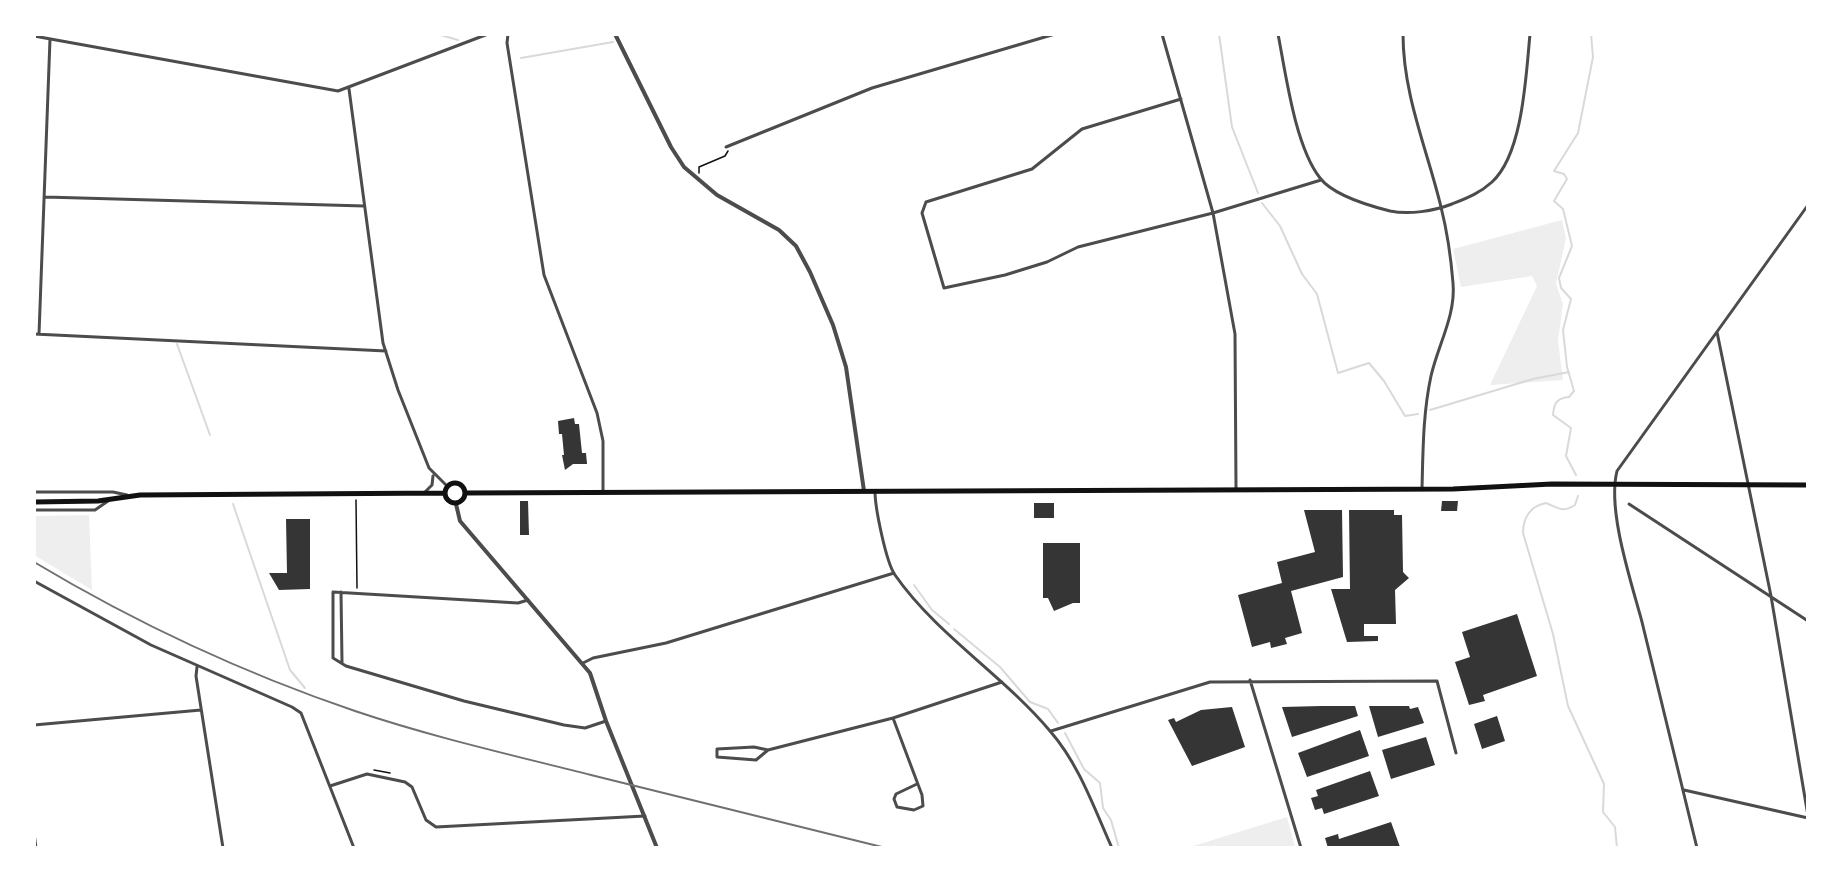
<!DOCTYPE html>
<style>
body{margin:0}
#map{position:relative;width:1842px;height:882px;overflow:hidden;background:#fff;font-family:Roboto,sans-serif}
canvas{display:block}
.frame{position:absolute;inset:0;border:36px solid #fff;pointer-events:none}
</style>
<div id="map">
<canvas width="1842" height="882"></canvas>
<div class="frame"></div>
</div>
<script>
const ctx = document.querySelector('canvas').getContext('2d');
ctx.lineJoin = 'round';
function paint(path, color) {
  ctx.fillStyle = color;
  ctx.fill(path, 'evenodd');
}
function stroke(path, color, width, dash) {
  ctx.strokeStyle = color;
  ctx.lineWidth = width;
  ctx.lineCap = dash ? 'butt' : 'round';
  ctx.setLineDash(dash || []);
  ctx.stroke(path);
}
paint(new Path2D(`
 M1562,220l4,18 -10,46 7,20 -5,37 5,39 -73,5 47,-99 -5,-10 -71,11 -8,-38z
 M89,515l3,75 -58,-35 1,-39z
 M1287,817l8,30h-105z`), '#eee');
stroke(new Path2D(`
 M437,34l21,6
 M1219,34l13,93 26,66
 M521,58l92,-16
 M1262,203l18,23 22,48 15,20 21,79 31,-10 15,18 21,35 13,-2
 M177,344l33,91
 M1430,410l103,-31 36,-7
 M1576,475l-10,-19 5,-28 -18,-13c1,-12 4,-17 16,-18l5,-6 -7,-24 -4,-37 8,-31 -10,-11 -2,-10 13,-32 -9,-37 -9,-8 13,-22 -3,-5 -10,-3 24,-38 15,-76 -2,-23
 M1578,496l-3,9c-12,8 -16,3 -29,-2 -16,3 -23,15 -23,30l30,101 15,72 36,78 -1,28 12,15 2,21
 M233,504l57,166 15,18
 M914,585l18,25 17,14
 M954,629l46,38 30,35 18,7 10,14
 M1065,733l19,36 16,14 3,25 8,12 8,28`), '#d9d9d9', 2);
paint(new Path2D(`
 M574,418l1,6h4l3,29h4l1,11h-14l-8,6 -3,-15h2l-2,-21h-3l-1,-13z
 M520,501h8l1,34h-9z
 M1442,501h16l-1,10h-16z
 M1034,503h20v15h-20z
 M1304,510h38l1,67 -52,14 11,42 -17,5 2,6 -16,4 -1,-6 -18,5 -14,-52 44,-12 -5,-21 38,-10z
 M1349,510h45v5h8l1,57 6,6 -14,12 1,34h-32v12h14v5l-31,1 -16,-53h19z
 M286,519h24v70l-31,1 -10,-17h18z
 M1043,543h37v60h-7l-19,8 -6,-13h-5z
 M1517,614l20,62 -54,19 2,6 -16,4 -14,-43 15,-5 -8,-25z
 M1321,706h34l3,10 -66,21 -10,-30z
 M1369,706h40l1,3 8,-2 6,16 -46,14z
 M1232,707l13,40 -53,19 -24,-46 6,-2 2,4 25,-12z
 M1497,716l8,25 -23,8 -8,-25z
 M1360,730l9,26 -62,21 -9,-24z
 M1426,737l9,28 -44,14 -9,-29z
 M1370,771l9,25 -55,18 -2,-6 -7,2 -4,-12 7,-2 -2,-6z
 M1391,822l9,25 -72,1 -3,-10 13,-4 1,5z`), '#353535');
stroke(new Path2D(`
 M699,173v-6l26,-11 3,-5
 M356,500l1,88
 M374,770l16,3`), '#111', 1.5);
stroke(new Path2D(`
 M508,34l-1,9 37,232 53,138 6,28v51
 M1162,34l51,179 22,121 1,155
 M1278,34c8,41 17,112 42,144 13,17 50,28 70,33 19,4 44,0 62,-7 15,-6 28,-11 40,-22 31,-28 34,-107 38,-148
 M1403,34c0,61 24,115 38,173 6,24 10,51 12,76 3,32 -15,62 -22,93 -8,37 -8,74 -9,113
 M34,36l304,55 150,-57
 M349,89l34,254 15,47 31,78 18,18
 M1181,99l-99,30 -50,40 -106,33 -4,11 22,75 61,-13 42,-13 31,-15 135,-34 108,-33
 M726,147l146,-59 183,-54
 M45,197l319,9
 M1717,332l54,264 37,220
 M34,334l352,17
 M39,334l11,-295
 M875,491c0,17 11,71 20,84 42,60 108,100 155,156 29,33 44,77 62,117
 M34,492h79l14,3
 M424,493l8,-8 1,-9
 M1629,504l179,117
 M34,510h61l13,-9
 M34,581l117,64 141,62 9,6 53,135
 M341,592l1,70
 M528,600l-10,3 -185,-11v66l13,8 118,35 100,24 21,3 21,-7
 M583,663l10,-5 73,-15 228,-70
 M197,667l-1,9 27,172
 M1250,680l51,168
 M893,718l29,77 1,11 -9,4 -17,-3 -3,-8 2,-5 21,-10
 M34,725l167,-15
 M1051,731l159,-49 227,-1 19,72
 M768,750l-12,10 -39,-3v-8l37,-2 14,3 125,-32 109,-36
 M330,786l37,-12 38,8 7,5 14,33 10,7 209,-11
 M1684,790l124,28
 M34,833l2,15
 M1697,848c-18,-76 -37,-151 -55,-226 -11,-41 -35,-112 -25,-151l191,-266`), '#4c4c4c', 3);
stroke(new Path2D(`
 M615,34l56,113 13,20 33,28 62,35 17,16 14,26 23,53 13,42 18,124
 M456,504l4,17 130,152 16,48 51,127`), '#4c4c4c', 4);
stroke(new Path2D(`
 M445 493a10 10 0 1 1 20 0a10 10 0 1 1-20 0Z
 M465,493l988,-4 99,-5 256,1
 M34,502l64,-1 42,-6 304,-2`), '#111', 5);
stroke(new Path2D(`
 M34,562c102,61 209,111 321,149 77,26 157,44 236,64 98,24 196,48 295,73`), '#707070', 2);
</script>
